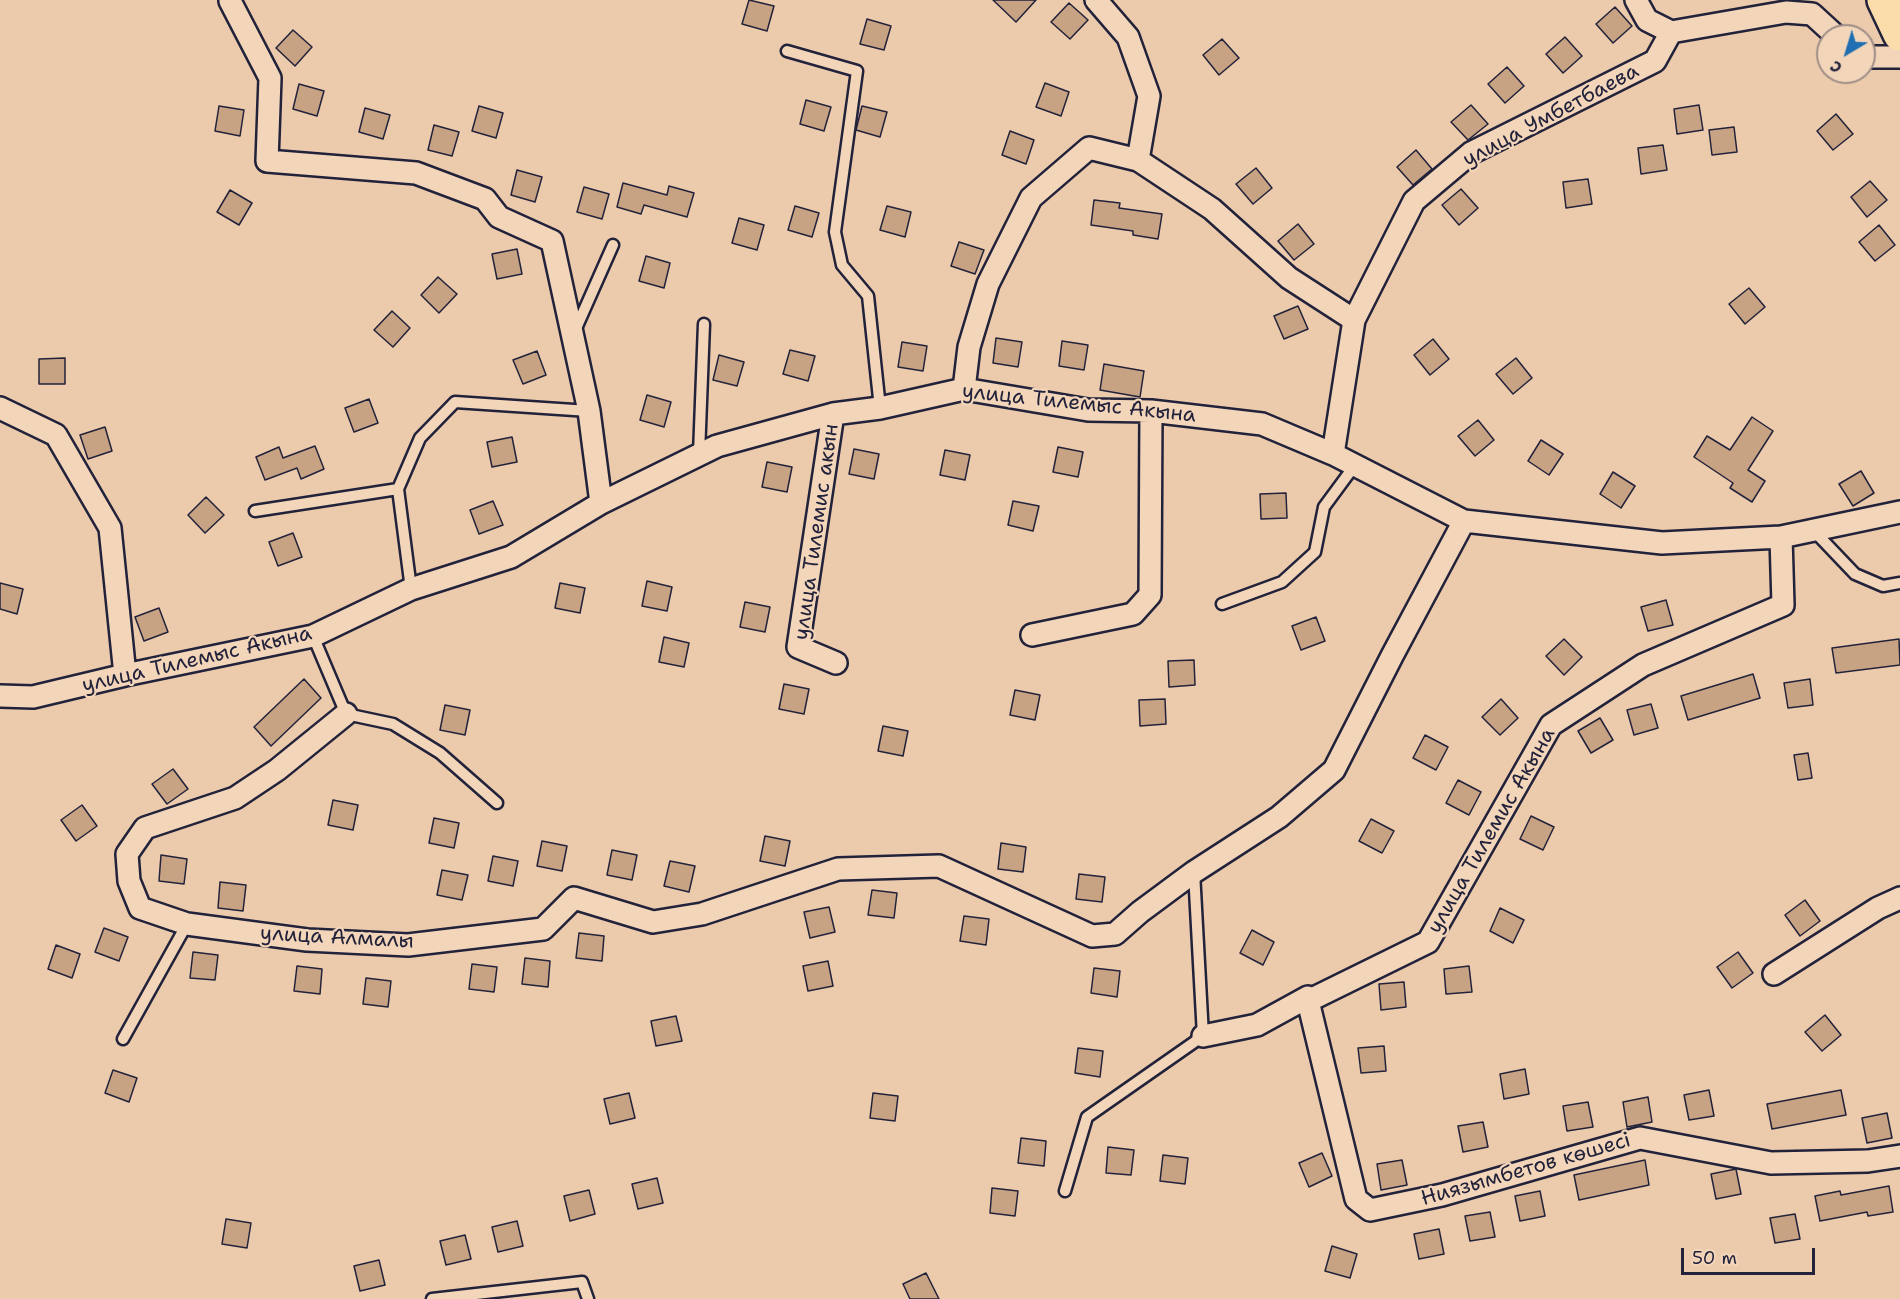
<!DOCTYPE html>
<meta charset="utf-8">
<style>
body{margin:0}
#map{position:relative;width:1900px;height:1299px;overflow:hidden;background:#eccbac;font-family:"Shantell Sans",sans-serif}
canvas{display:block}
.north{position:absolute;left:1816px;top:24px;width:60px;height:60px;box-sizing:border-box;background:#f3d6ba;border:2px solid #9f8e87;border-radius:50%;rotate:218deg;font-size:16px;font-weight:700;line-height:24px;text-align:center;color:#22223b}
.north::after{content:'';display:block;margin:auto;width:21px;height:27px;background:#1f6fb2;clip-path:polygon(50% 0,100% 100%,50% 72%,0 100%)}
.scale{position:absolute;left:1681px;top:1248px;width:134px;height:27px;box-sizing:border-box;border:3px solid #22223b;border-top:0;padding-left:8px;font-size:18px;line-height:21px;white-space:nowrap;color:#22223b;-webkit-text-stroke:4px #f3d6ba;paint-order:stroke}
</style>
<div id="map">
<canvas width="1900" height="1299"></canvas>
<div class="north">С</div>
<div class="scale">50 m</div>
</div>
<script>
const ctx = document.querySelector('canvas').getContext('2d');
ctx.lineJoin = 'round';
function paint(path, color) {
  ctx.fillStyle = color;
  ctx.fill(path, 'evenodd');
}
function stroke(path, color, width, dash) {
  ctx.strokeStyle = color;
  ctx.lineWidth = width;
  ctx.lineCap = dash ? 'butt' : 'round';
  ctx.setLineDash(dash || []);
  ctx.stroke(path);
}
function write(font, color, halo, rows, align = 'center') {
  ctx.font = font + ' "Shantell Sans",sans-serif';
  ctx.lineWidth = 4.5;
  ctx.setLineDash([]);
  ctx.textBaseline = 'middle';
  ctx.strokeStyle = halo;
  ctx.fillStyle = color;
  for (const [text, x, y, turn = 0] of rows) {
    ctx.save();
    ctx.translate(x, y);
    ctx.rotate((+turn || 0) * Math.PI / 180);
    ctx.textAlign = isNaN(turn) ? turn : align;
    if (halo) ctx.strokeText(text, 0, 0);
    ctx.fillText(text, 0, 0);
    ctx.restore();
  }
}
const building = new Path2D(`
 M749,0l25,6 -7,25 -25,-7z
 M993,0h43l-20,22z
 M1069,3l19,17 -18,19 -19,-17z
 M1615,7l17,19 -19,17 -17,-19z
 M867,19l24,7 -7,24 -24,-6z
 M293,30l19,17 -17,19 -19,-18z
 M1565,37l17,19 -19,17 -17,-19z
 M1222,39l17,19 -20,17 -16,-20z
 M1507,67l17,19 -19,17 -17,-19z
 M1045,83l24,9 -8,24 -25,-9z
 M299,84l25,7 -7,25 -24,-7z
 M806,100l25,7 -7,24 -24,-7z
 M1471,105l17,19 -20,16 -17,-18z
 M1699,105l4,25 -26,4 -3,-25z
 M219,106l25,4 -4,26 -25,-5z
 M479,106l24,7 -7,25 -24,-7z
 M862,106l25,6 -7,25 -24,-7z
 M365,108l25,7 -7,24 -24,-7z
 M1836,114l17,20 -20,16 -16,-19z
 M434,125l25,7 -7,24 -24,-6z
 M1734,127l3,25 -25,3 -3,-25z
 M1010,131l24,9 -8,24 -24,-9z
 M1663,145l4,25 -26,4 -3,-26z
 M1416,150l16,19 -19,16 -16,-18z
 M1256,168l16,20 -19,16 -17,-20z
 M517,170l25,7 -7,25 -24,-7z
 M1588,179l4,25 -26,4 -3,-26z
 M1870,181l17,19 -20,17 -16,-20z
 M623,183l44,12 2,-9 25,7 -7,24 -43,-12 -3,9 -24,-7z
 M584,187l25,7 -7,25 -25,-7z
 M1461,189l17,19 -19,17 -17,-20z
 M230,190l22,13 -13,22 -22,-13z
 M1094,200l26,3 -1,5 43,6 -4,25 -25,-4v-4l-42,-6z
 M795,206l24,7 -7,24 -24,-7z
 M887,206l24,6 -6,25 -25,-7z
 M739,218l25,7 -7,25 -25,-7z
 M1298,224l16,20 -20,16 -16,-19z
 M1879,225l16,20 -20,16 -16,-19z
 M959,242l25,8 -9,24 -24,-8z
 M517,249l5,25 -25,5 -5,-25z
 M646,256l24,7 -6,25 -25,-7z
 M438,277l19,17 -18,19 -18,-18z
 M1749,288l16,19 -20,17 -16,-20z
 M1298,306l10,23 -24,10 -10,-23z
 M392,311l18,17 -17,19 -19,-17z
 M996,338l26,4 -4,25 -25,-4z
 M1433,339l16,20 -19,16 -16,-20z
 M1062,341l26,4 -4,25 -25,-4z
 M902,342l25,4 -4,25 -25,-4z
 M790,350l25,6 -7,25 -25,-7z
 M537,351l9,24 -23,9 -10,-24z
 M719,355l25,7 -7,24 -24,-6z
 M65,358v26h-26v-25z
 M1516,358l16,20 -19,16 -17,-20z
 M1104,364l40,7 -4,26 -40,-7z
 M647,395l24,7 -7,25 -24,-7z
 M369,399l9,24 -24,9 -9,-24z
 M1752,417l21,14 -25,39 17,11 -13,21 -22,-14 3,-5 -39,-26 13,-21 23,14z
 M1478,420l16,20 -19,16 -17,-20z
 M105,427l7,24 -24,8 -8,-24z
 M512,437l5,25 -25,5 -5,-25z
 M1541,440l22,14 -14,21 -21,-14z
 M315,446l9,23 -23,10 -4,-11 -32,12 -9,-23 23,-10 4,11z
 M1058,447l25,5 -5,25 -25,-5z
 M854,449l25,5 -5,25 -25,-5z
 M945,450l25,5 -5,25 -25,-5z
 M767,462l25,5 -5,25 -25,-5z
 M1861,471l13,22 -21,13 -14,-22z
 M1613,472l22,14 -14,22 -21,-14z
 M1286,493l1,25 -26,1 -1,-25z
 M206,497l18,18 -19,18 -17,-18z
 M493,501l10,24 -24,9 -9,-24z
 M1013,501l26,5 -6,25 -25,-6z
 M293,533l9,24 -24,9 -9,-24z
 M647,581l25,6 -5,24 -25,-5z
 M0,583l23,6 -6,25 -17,-5z
 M560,583l25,5 -5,25 -25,-5z
 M1666,600l7,25 -25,6 -7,-24z
 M745,602l25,5 -5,25 -25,-5z
 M159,608l9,24 -24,9 -9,-24z
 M1316,617l9,24 -24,9 -9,-24z
 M664,637l25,6 -5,24 -25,-5z
 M1564,639l18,18 -18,18 -18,-19z
 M1899,639l1,26 -64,8 -4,-25z
 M1194,660l1,25 -26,2 -1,-26z
 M1753,674l7,24 -72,22 -7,-24z
 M304,679l17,19 -50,48 -17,-19z
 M1810,679l3,26 -25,3 -4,-25z
 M784,684l25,5 -5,25 -25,-5z
 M1015,690l25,5 -5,25 -25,-5z
 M1165,699l1,25 -26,2 -1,-26z
 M1501,699l17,19 -18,17 -18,-18z
 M1651,704l7,24 -24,7 -7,-25z
 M445,705l25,5 -5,25 -25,-5z
 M1600,718l13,22 -22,13 -13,-22z
 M883,726l25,5 -5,25 -25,-5z
 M1425,735l23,12 -12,23 -23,-12z
 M1808,753l4,25 -14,2 -4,-25z
 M173,769l15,20 -21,15 -15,-20z
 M1458,780l23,12 -12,23 -23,-12z
 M333,800l25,5 -5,25 -25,-5z
 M82,805l15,21 -21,15 -15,-21z
 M1531,816l23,11 -11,23 -23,-11z
 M434,818l25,5 -5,25 -25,-5z
 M1371,819l23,12 -12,22 -23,-12z
 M765,836l25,5 -5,25 -25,-5z
 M542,841l25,5 -5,25 -25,-5z
 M1001,843l25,4 -3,25 -25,-3z
 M612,850l25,5 -5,25 -25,-5z
 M161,855l26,4 -3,25 -25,-3z
 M493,856l25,5 -5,25 -25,-5z
 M670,861l25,5 -6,26 -25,-6z
 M442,870l26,5 -6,25 -25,-5z
 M1079,874l26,3 -3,25 -26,-3z
 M220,882l26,3 -3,26 -25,-3z
 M872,890l25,3 -3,25 -26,-3z
 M1805,900l15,21 -20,15 -15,-21z
 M829,907l6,25 -25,6 -6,-26z
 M1500,908l24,12 -11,23 -23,-12z
 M964,916l25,3 -3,26 -26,-4z
 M104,928l24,9 -9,24 -24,-9z
 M1252,930l22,12 -11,23 -23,-12z
 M579,933l25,3 -2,25 -26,-3z
 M56,945l24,9 -8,24 -24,-9z
 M193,952l25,3 -3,25 -25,-2z
 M1738,952l15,21 -21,15 -15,-21z
 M525,958l25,3 -2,26 -26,-3z
 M828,961l5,25 -25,5 -5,-25z
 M472,964l25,3 -3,25 -25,-3z
 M297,966l25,3 -2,25 -26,-3z
 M1469,966l3,26 -26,2 -2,-25z
 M1094,968l26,3 -3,26 -26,-4z
 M366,978l25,3 -3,26 -25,-3z
 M1404,982l2,25 -25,3 -2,-26z
 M1825,1015l16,20 -19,16 -17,-19z
 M676,1016l6,25 -26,5 -5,-25z
 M1384,1046l2,25 -25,2 -3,-25z
 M1078,1048l25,3 -3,26 -25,-4z
 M1525,1069l4,25 -25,5 -4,-25z
 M113,1070l24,8 -8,24 -24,-9z
 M1709,1090l5,26 -25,4 -5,-25z
 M1841,1090l5,25 -74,14 -5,-25z
 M629,1093l6,25 -25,6 -6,-25z
 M873,1093l25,3 -3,25 -25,-3z
 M1648,1097l4,25 -25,5 -4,-25z
 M1588,1102l5,25 -26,4 -4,-25z
 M1887,1113l5,25 -25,5 -5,-25z
 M1483,1122l5,25 -25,5 -5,-26z
 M1021,1138l25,3 -2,25 -26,-3z
 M1108,1147l26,3 -3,25 -25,-2z
 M1322,1153l10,23 -23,11 -10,-24z
 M1163,1155l25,3 -3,26 -25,-3z
 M1402,1160l5,25 -26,5 -4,-26z
 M1645,1160l4,25 -70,15 -5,-25z
 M1736,1169l5,25 -25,5 -5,-25z
 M657,1178l6,25 -25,6 -6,-25z
 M1889,1186l4,26 -25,4 -1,-4 -47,9 -5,-25 25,-5 1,4z
 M992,1188l26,3 -3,25 -25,-3z
 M589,1190l6,24 -25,7 -6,-25z
 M1540,1191l5,25 -25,5 -5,-25z
 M1490,1212l5,25 -25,4 -5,-25z
 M1795,1214l5,25 -25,4 -5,-25z
 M226,1219l25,4 -4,25 -25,-4z
 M517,1221l6,25 -25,6 -6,-25z
 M1439,1229l5,25 -25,5 -5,-25z
 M465,1235l6,24 -25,6 -6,-24z
 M1332,1246l25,8 -7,24 -25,-7z
 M379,1260l6,25 -25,6 -6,-25z
 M926,1273l13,26h-29l-7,-15z`);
paint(building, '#c8a383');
stroke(building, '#22223b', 1.5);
const service = new Path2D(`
 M787,51l70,20 -22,161 7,33 26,31 12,112
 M574,333l39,-88
 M699,454l5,-130
 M255,511l143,-22
 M1814,531l41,43 28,12 17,-3
 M411,589l-13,-100 22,-51 35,-36 134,9
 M1222,604l60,-22 33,-30 9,-45 31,-42
 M313,636l33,78 47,10 47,29 57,50
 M123,1039l64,-115
 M1065,1191l22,-74 116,-81 -9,-164
 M432,1299l150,-17 6,17`);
const minor = new Path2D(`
 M1096,0l32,37 21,59 -11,64
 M1636,0l11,20 24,12
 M230,1l40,77 -3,83 149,12 69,26 14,18 53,24 37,170 12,92
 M1864,57h36
 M1354,320l60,-119 57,-48 184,-92 16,-29 115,-20 26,2 24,22
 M964,389l5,-42 19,-63 43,-86 58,-50 49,12 74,49 77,69 65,42 -21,134
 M0,408l56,27 54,93 15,147
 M833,414l-35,233 38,16
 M1032,635l101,-21 17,-19 1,-184
 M0,696l33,1 92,-22 188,-39 98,-47 100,-32 90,-54 116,-57 116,-32 47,-6 84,-19 124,21 63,1 111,13 71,30 131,67 198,22 119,-6 119,-25
 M346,714l-69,56 -42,28 -90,30 -18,26 2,27 11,27 47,16 120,16 101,5 135,-16 31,-31 79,24 49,-8 136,-45 101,-3 153,70 23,-2 25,-22 54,-40 85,-55 55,-47 58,-114 72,-135
 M1774,974l104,-66 22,-10
 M1308,1001l48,198 14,11 72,-15 198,-57 131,25 97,-2 32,-5
 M1203,1036l54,-11 51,-28v4l120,-59 123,-217 92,-60 140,-60 -2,-68`);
const primary = new Path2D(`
 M1884,0l16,34`);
stroke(service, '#22223b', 15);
stroke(minor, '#22223b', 26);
stroke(primary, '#22223b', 38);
stroke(service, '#f3d6ba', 10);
stroke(minor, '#f3d6ba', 21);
stroke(primary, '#fbddab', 33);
write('21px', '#22223b', '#f3d6ba', [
 ["улица Умбетбаева",1551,116,-28],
 ["улица Тилемыс Акына",1079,404,6],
 ["улица Тилемис акын",817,532,-82],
 ["улица Тилемыс Акына",197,660,-13],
 ["улица Тилемис Акына",1492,831,-60],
 ["улица Алмалы",337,938,3],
 ["Ниязымбетов көшесі",1526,1170,-16]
]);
</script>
